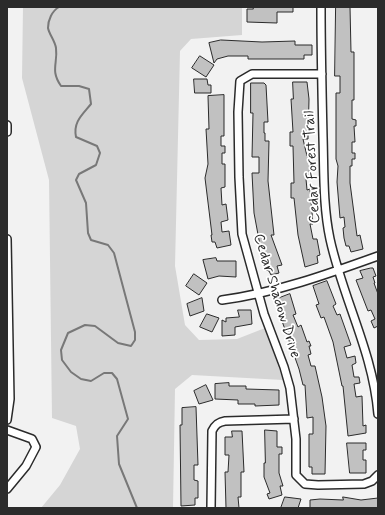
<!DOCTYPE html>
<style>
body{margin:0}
#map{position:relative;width:385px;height:515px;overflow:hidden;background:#f2f2f2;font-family:Mynerve,sans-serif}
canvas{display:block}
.frame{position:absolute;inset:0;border:8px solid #2b2b2b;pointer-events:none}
</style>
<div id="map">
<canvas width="385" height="515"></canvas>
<div class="frame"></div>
</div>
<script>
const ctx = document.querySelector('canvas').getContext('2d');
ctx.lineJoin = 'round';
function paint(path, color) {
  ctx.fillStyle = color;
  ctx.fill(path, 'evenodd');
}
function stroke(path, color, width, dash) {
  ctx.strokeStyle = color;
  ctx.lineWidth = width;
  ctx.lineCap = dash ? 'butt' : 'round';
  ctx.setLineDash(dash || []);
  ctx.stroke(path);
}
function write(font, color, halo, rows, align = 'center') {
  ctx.font = font + ' Mynerve,sans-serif';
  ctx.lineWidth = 3.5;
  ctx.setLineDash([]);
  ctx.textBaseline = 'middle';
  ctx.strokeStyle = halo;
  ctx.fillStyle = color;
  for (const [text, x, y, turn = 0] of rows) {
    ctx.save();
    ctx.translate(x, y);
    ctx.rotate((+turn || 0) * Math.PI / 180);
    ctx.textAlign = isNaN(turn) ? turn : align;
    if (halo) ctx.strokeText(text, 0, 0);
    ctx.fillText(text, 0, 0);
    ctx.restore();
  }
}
paint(new Path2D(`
 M23,7h219v28l-51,4 -11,12 -5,215 10,59 14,15 38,-1 28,-11 18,52 -91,-5 -17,14 -2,119h-132l19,-23 20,-36 -4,-23 -24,-8 -3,-238 -27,-102z`), '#d5d5d5');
stroke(new Path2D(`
 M59,7c-7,4 -11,13 -11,21 1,6 7,13 8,20 2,16 -6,22 5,38h18l10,3 2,15c-9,11 -18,18 -15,33l21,9 3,7 -4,12 -17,9 -3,6 10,23 2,30 3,7 17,5 6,8 21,79v8l-4,6 -13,-3 -23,-17 -10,-1 -17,8 -7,17 1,10 9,12 10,7 10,2 13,-8h8l5,6 11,40 -11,17 2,28 18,44`), '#787878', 2);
const building = new Path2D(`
 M253,7h40v5h-16v11l-30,-1v-13h6z
 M336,7h14l1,45h3v48h-2v19l4,1v6h-2l1,16h-3v11h3v6h-3v7h-2v17l7,53 3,-1 3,14 -12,3 -2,-6h-3l-2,-8 -1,-10 2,-1 -1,-10 -4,1 -3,-36 1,-16 -2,-7v-66h4v-17h-5z
 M221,40l41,2 33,-1v4h17v10h-8v4h-56v-3h-20l-11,3 -3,4 -5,-20z
 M200,56l14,9 -8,12 -14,-9z
 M194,79h13l1,6h3v8h-16z
 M293,82h14l2,17 -1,40h-5l4,17h3l-1,23h-3l1,11 3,-1 3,35h-3l3,15h4l3,16 -3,1 1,7 -13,4 -7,-32 -4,-37h-3v-15h3l-1,-37h-3v-14h3l-2,-33h2z
 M251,83h13l2,2 2,37h-4v11h1v8h4l-1,40 6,54h-3l11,30 -5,1 2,7 -8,2 -2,-4 -3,-1 -4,-14 -8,-43 -2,-40h7v-16h-7l1,-44h-2z
 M224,95v41h-3v10h4v7h-3v11h3v23l-4,1 1,17 4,-1 2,16 -7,2 1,10 7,-1 2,14 -14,3 -2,-6h-3l-1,-7h1l-7,-57 3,-14 -2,-35h3l-1,-33z
 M216,258l1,3h19v16l-17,-1 -11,3 -5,-19z
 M371,268h2l3,8 -3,1 2,6h-1l4,11v32l-4,2 -3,-7 4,-2 -4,-9 -3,1 -12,-31 7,-2 -3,-7z
 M194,274l13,9 -8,12 -13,-9z
 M327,281l9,23 -3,2 4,9 3,-1 11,31 -7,2 3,11 8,-2 1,7 -4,2 2,12h5l1,6 -6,1 2,13 6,-1 1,30 3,-1v8l-18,3 -5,-50h-1l-9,-44 -9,-25 -3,1 -5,-13 3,-1 -6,-18z
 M290,294l6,20 -3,1 5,12 3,-2 6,17 2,-1 2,5h-2l2,8 -3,1 3,11h4l7,31 4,29 -1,48h-13v-7h-3v-33h4v-17l-6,1 -2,-33h-2l-4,-16 -17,-48h1l-6,-22z
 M202,298l2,13 -14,5 -3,-12z
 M238,310h13l1,14 -17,3v8l-13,1v-16l4,2v-4l13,-1z
 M207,314l12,4 -7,14 -12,-5z
 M229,383v3h17v3l33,1v15l-24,1v-2h-17v-4l-23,-1v-15z
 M206,385l7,15 -14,4 -5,-13z
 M196,407l2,58h-4v15l4,1v17h-3v7l-14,1 -1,-81h2v-17z
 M265,430l12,1v16h5v7h-3v19l4,13h-3l2,9 -13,4 -2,-5 3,-1 -6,-16v-14h1z
 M232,431h10l2,41h-3v25h-3l1,11h-13l-1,-36h3l1,-17h-4v-18h7z
 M347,443h19v7h-3v10h3v13h-16z
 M285,497l16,2 -3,9h-17z
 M343,497l18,3 17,-2v10h-68v-8l10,-1 23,1z`);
paint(building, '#c1c1c1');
stroke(building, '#2b2b2b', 1);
const street = new Path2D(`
 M321,7c0,43 1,87 2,130 1,34 0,69 7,102 13,60 43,113 48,175
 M322,74h-70l-12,7 -2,31 1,65 3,57 22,80 20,53 6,21 6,51v36l9,9 13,1 46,-1 8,-3 6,-6
 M7,125v7
 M7,239l3,160 -3,21
 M222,300c53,-7 106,-26 156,-44
 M7,430l25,9 4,8 -10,19 -19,23
 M211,508l1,-77c3,-6 6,-9 13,-10l69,-2`);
stroke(street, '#2b2b2b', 10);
stroke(street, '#fff', 7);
write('15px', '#2b2b2b', '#fff', [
 ["Cedar Forest Trail",313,167,-93],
 ["Cedar Shadow Drive",276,296,73]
]);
</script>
